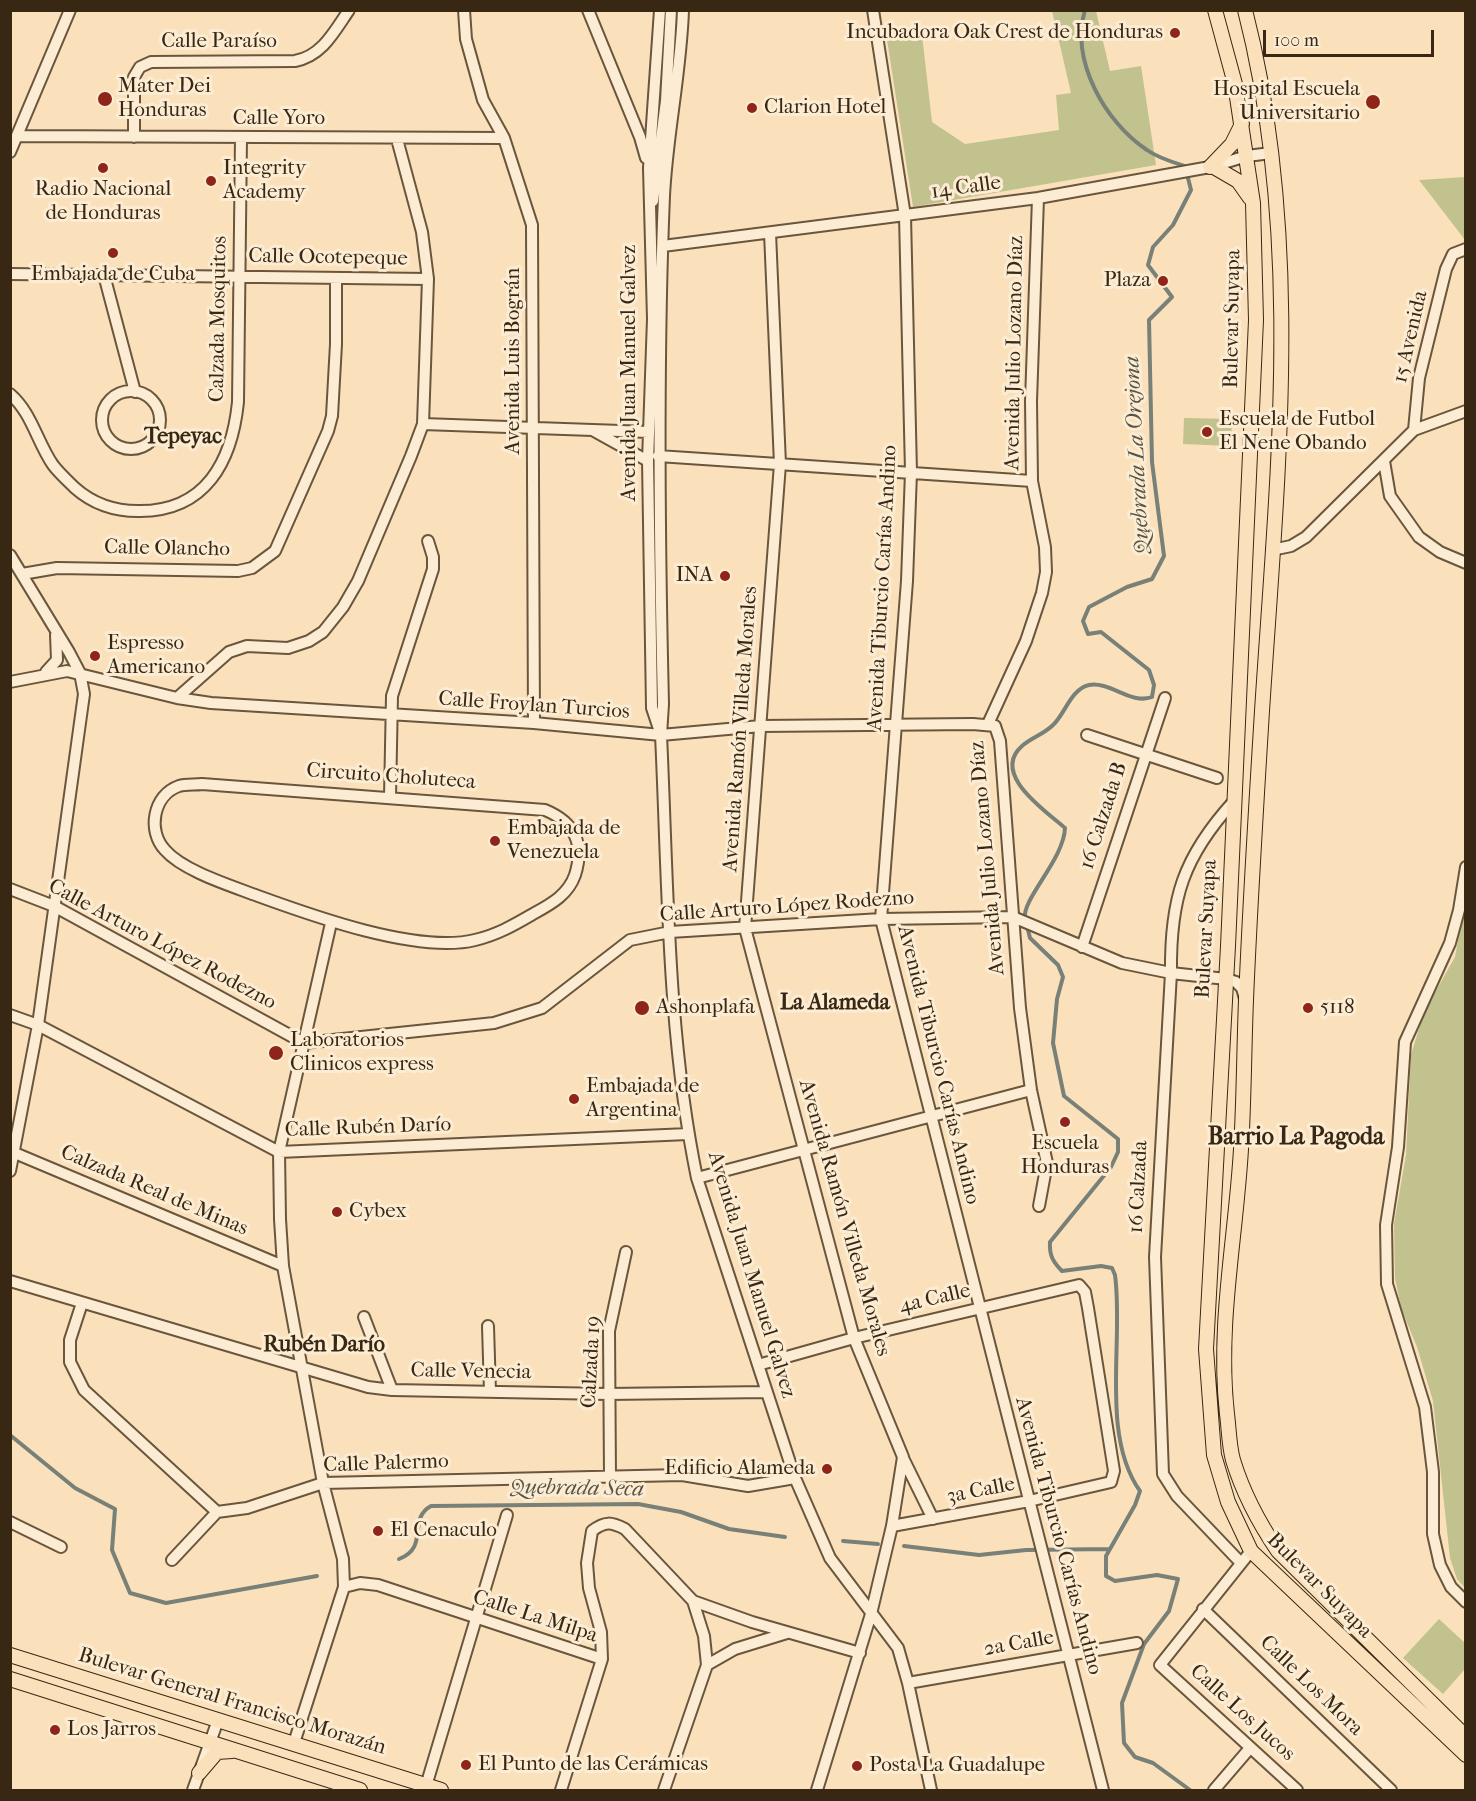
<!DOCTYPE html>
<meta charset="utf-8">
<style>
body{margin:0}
#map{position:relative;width:1476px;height:1801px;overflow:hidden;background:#fbe1bb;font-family:"IM FELL French Canon",serif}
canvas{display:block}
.frame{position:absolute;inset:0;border:12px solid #382813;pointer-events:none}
.scale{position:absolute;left:1263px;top:30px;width:171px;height:27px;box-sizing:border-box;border:3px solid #382813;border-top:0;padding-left:8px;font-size:18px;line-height:21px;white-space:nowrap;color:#382813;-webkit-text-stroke:4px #fcecd3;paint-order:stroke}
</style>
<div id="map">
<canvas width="1476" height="1801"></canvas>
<div class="frame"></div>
<div class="scale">100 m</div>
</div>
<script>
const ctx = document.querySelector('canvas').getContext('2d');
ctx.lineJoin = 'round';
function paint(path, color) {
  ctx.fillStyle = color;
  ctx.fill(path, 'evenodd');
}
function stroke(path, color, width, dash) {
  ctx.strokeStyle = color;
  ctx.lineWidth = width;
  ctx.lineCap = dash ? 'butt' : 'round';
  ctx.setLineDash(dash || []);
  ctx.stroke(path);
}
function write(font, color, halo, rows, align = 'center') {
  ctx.font = font + ' "IM FELL French Canon",serif';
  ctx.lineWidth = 6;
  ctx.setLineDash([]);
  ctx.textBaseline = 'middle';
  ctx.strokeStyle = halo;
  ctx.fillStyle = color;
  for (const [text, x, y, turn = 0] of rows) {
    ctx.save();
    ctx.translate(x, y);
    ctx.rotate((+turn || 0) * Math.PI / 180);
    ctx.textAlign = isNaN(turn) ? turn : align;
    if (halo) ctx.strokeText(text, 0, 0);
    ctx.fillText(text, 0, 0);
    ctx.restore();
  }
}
paint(new Path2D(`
 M1052,11h44l14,60 31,-5 15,99 -243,42 -27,-174 35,-7 11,96 33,22 94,-14 -3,-35 15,-2z
 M1465,177h1l-1,63 -46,-60z
 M1184,418l48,1 -1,27 -48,-2z
 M1465,903v685l-8,-9 -7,-21 -17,-157 -16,-54 -16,-39 -6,-30 -1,-54 12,-69 5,-100 13,-43 31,-55z
 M1439,1619l26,24v26l-22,25 -40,-36z`), '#c1c28e');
stroke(new Path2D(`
 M1025,918c-3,-19 39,-59 40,-90 -19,-17 -75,-54 -43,-82 9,-8 22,-12 31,-21 12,-11 18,-36 36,-40 21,-4 42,20 63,12l2,-12 -5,-15 -48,-38 -13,2 -5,-13 6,-14 38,-20 25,-8 12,-23 -12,-94 -3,-142 23,-23 -24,-32 5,-18 20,-22 18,-35 -6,-24c-13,-4 -27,-8 -38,-16 -42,-28 -77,-89 -62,-140
 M1027,926l3,12 28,27 5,12 -6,22 -4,44 11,53 54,43v13l-7,15 -61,75c-1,13 3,20 12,29l39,-5 11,2 3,7c9,65 -15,160 25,216l-5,14 -29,51v20l9,5 42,-6 21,4 -9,32 -25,33 -22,59 2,40 11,14 18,6 37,27
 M10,1435l65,53 40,21 -3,41 18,43 36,10 151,-27
 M843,1541l35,3
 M904,1546l75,9 47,-5 84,-1
 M399,1559c31,-12 8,-40 32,-53l207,-2 43,8 48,17 56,8`), '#788077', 4);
const minor = new Path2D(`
 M464,10l2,29 17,61 21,38 28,87 2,498
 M588,10l52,127 6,21
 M683,10c-2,63 -16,124 -19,186 -7,169 -5,339 -1,508l-2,31c7,147 6,298 36,443l98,300 35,80 68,90 10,35 23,107
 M873,10l32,206 6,256 -4,109 -26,338 222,871
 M17,136l487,2
 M134,137v-60l6,-10 11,-5 144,-1c27,-5 39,-29 54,-51
 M10,152l60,-142
 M653,201l13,-100 5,-91
 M770,233l10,231 -35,464 109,410 49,119 -11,69 -21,88 -54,176
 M663,246l375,-48 172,-31 37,-11 24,-3
 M10,274l418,5
 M104,275l31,117
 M102 420a29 29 0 1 1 58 0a29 29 0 1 1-58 0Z
 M10,394c22,19 27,48 43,71 6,8 15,16 22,23 18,16 40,23 63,23 68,1 94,-50 100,-109l3,-264
 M423,424l226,8
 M1414,430l5,-52 27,-109 7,-15 13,-5
 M594,431l54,30
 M658,456l374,25
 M1384,461l6,35 29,41 21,15 26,11
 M1272,550l19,-4 15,-9 108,-107 52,-19
 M10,555l59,97 11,21 4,21 -46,331 -28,146
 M22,574l35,-6 181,3 14,-3 23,-17 53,-120 4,-15 4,-72v-64
 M46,672l11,-12 -1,-25
 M10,682l57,-11 110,27 34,5 323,20 127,12 100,-9 212,-2 22,2 5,15 20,267 11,82 16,73 -8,43
 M177,698l52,-46 18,-6 41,2 21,-7 14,-9 20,-25 15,-26 53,-125 12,-32 5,-145 -6,-47 -25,-93
 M988,724l38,-83 16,-48 4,-21 -1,-25 -13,-66 -1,-80 7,-203
 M659,729l-7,-21 -4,-247 5,-142 -4,-151 11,-158
 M1087,735l130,43
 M202,784l343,26c29,12 40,33 30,65 -7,20 -24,29 -42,39 -19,11 -36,21 -58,26 -57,14 -162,-24 -217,-44 -26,-10 -75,-25 -93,-46 -18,-19 -12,-55 14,-64 7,-2 16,-1 23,-2z
 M390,797l2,-101 41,-127v-12l-5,-16
 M1234,801c-51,56 -64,98 -63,172l-16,284 8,217 14,22 64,67
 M1466,867l-7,43 -9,33 -45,99 -7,105 -12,78 1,59 38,123 8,65v62l7,31 11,22 15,15
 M10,889l44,17 250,137 190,-20 48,-15 88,-68 40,-8 211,-13 132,-2 109,46 49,10 55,6 10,3 6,6 3,11
 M1082,947l83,-249
 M10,1015l28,10 241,127 409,-18
 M10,1151l273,115
 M697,1178l334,-88
 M10,1281l358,106 24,3 216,4 159,-2
 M82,1303l-12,37v22l14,28 133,122 30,-4 76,-25 359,-8 66,11 47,-8
 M364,1317l28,73
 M488,1326l2,66
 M758,1365l96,-27 225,-53 6,7 3,16 26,163 -3,11 -82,19 -137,25
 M903,1458l30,61
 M610,1477l-1,-146 17,-79
 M10,1522l51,25
 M1251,1551l-91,114 137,125
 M172,1560l45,-48
 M344,1587l16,-4 18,2 224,74
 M1203,1609l188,181
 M707,1665l28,-16 52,-16
 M908,1683l229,-40
 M294,1743l50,-156 -1,-28 -20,-76 -40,-217 -3,-47 -1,-67 52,-229
 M426,1786l81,-271
 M193,1790l25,-70
 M561,1790l41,-131 -1,-27 -12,-44 -2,-25 5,-32c13,-10 19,-9 33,-2l68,72 59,21 108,31
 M664,1790l43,-125 -3,-29 -11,-35
 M1214,1790l36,-42`);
const major = new Path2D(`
 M1215,10l20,74 18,119 3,117 -28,626 -22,403 8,106 14,47 23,49 215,204
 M1245,10c59,230 32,468 17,701 -6,97 -12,193 -16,289 -2,50 -2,100 -5,149 -5,88 -24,176 -14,265 2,15 2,32 6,46 10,33 26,63 45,91l188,186
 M1210,167l22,-23 10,-20
 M1214,167l24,14 12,17
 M10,1655l431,135
 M10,1679l350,111
 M199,1773l18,-21 15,-1`);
stroke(minor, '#69563d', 14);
stroke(major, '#382813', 16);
stroke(minor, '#fcecd3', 10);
stroke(major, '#fbe1bb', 14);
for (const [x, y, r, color] of [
 [1175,33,6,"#8f2418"],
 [105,99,8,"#8f2418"],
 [1373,102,8,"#8f2418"],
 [752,108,6,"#8f2418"],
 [103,168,6,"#8f2418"],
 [211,181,6,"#8f2418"],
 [113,253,6,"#8f2418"],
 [1163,281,6,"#8f2418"],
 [1207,432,6,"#8f2418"],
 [725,576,6,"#8f2418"],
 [95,656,6,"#8f2418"],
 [495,841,6,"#8f2418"],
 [642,1008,8,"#8f2418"],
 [1308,1008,6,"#8f2418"],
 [276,1053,8,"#8f2418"],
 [574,1099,6,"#8f2418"],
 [1065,1122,6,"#8f2418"],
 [337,1212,6,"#8f2418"],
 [827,1469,6,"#8f2418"],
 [378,1531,6,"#8f2418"],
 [55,1730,6,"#8f2418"],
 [466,1765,6,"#8f2418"],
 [857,1766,6,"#8f2418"]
]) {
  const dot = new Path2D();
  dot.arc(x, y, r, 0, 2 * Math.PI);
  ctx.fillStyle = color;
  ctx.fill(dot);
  stroke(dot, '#fcecd3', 2);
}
write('21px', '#382813', '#fcecd3', [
 ["Incubadora Oak Crest de Honduras",1163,33,"right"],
 ["Mater Dei",118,87],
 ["Honduras",118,111],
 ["Hospital Escuela",1360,90,"right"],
 ["Universitario",1360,114,"right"],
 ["Clarion Hotel",764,108],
 ["Integrity",223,169],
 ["Academy",223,193],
 ["Radio Nacional",103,190,"center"],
 ["de Honduras",103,214,"center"],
 ["Embajada de Cuba",113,275,"center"],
 ["Plaza",1151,281,"right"],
 ["Escuela de Futbol",1219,420],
 ["El Nene Obando",1219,444],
 ["INA",713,576,"right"],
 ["Espresso",107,644],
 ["Americano",107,668],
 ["Embajada de",507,829],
 ["Venezuela",507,853],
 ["Ashonplafa",656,1008],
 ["5118",1320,1008],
 ["Laboratorios",290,1041],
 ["Clinicos express",290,1065],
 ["Embajada de",586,1087],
 ["Argentina",586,1111],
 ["Escuela",1065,1144,"center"],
 ["Honduras",1065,1168,"center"],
 ["Cybex",349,1212],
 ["Edificio Alameda",815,1469,"right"],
 ["El Cenaculo",390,1531],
 ["Los Jarros",67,1730],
 ["El Punto de las Cerámicas",478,1765],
 ["Posta La Guadalupe",869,1766]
], 'left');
write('21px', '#382813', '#fcecd3', [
 ["Calle Paraíso",219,42],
 ["Calle Yoro",279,119],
 ["14 Calle",966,188,-8],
 ["Calle Ocotepeque",328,258,1],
 ["Calzada Mosquitos",219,319,-89],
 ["Bulevar Suyapa",1233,319,-89],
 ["15 Avenida",1411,337,-77],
 ["Avenida Julio Lozano Díaz",1015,353,-89],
 ["Avenida Luis Bográn",514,361,-90],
 ["Avenida Juan Manuel Galvez",630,373,-90],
 ["Calle Olancho",167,549,1],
 ["Avenida Tiburcio Carías Andino",883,588,-87],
 ["Calle Froylan Turcios",534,706,4],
 ["Avenida Ramón Villeda Morales",741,729,-86],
 ["Circuito Choluteca",391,777,4],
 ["16 Calzada B",1104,816,-72],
 ["Avenida Julio Lozano Díaz",988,858,-95],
 ["Calle Arturo López Rodezno",787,907,-4],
 ["Bulevar Suyapa",1207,929,-87],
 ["Calle Arturo López Rodezno",162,945,28],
 ["Avenida Tiburcio Carías Andino",938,1065,76],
 ["Calle Rubén Darío",368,1128,-2],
 ["16 Calzada",1139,1187,-87],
 ["Calzada Real de Minas",154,1191,23],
 ["Avenida Ramón Villeda Morales",844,1218,74],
 ["Avenida Juan Manuel Galvez",751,1275,73],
 ["4a Calle",935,1299,-13],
 ["Calzada 19",592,1362,-87],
 ["Calle Venecia",471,1372,1],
 ["Calle Palermo",386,1464,-2],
 ["3a Calle",981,1491,-11],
 ["Avenida Tiburcio Carías Andino",1058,1536,75],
 ["Bulevar Suyapa",1319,1586,45],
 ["Calle La Milpa",535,1617,18],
 ["2a Calle",1019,1644,-10],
 ["Calle Los Mora",1311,1686,44],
 ["Bulevar General Francisco Morazán",232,1702,17],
 ["Calle Los Jucos",1242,1713,42]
]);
write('bold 22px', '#382813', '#fcecd3', [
 ["Tepeyac",183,438],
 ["La Alameda",835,1004],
 ["Rubén Darío",324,1346]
]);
write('italic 22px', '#585445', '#fcecd3', [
 ["Quebrada La Orejona",1138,455,-93],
 ["Quebrada Seca",577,1489,1]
]);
write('bold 24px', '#382813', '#fcecd3', [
 ["Barrio La Pagoda",1296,1138]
]);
</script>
